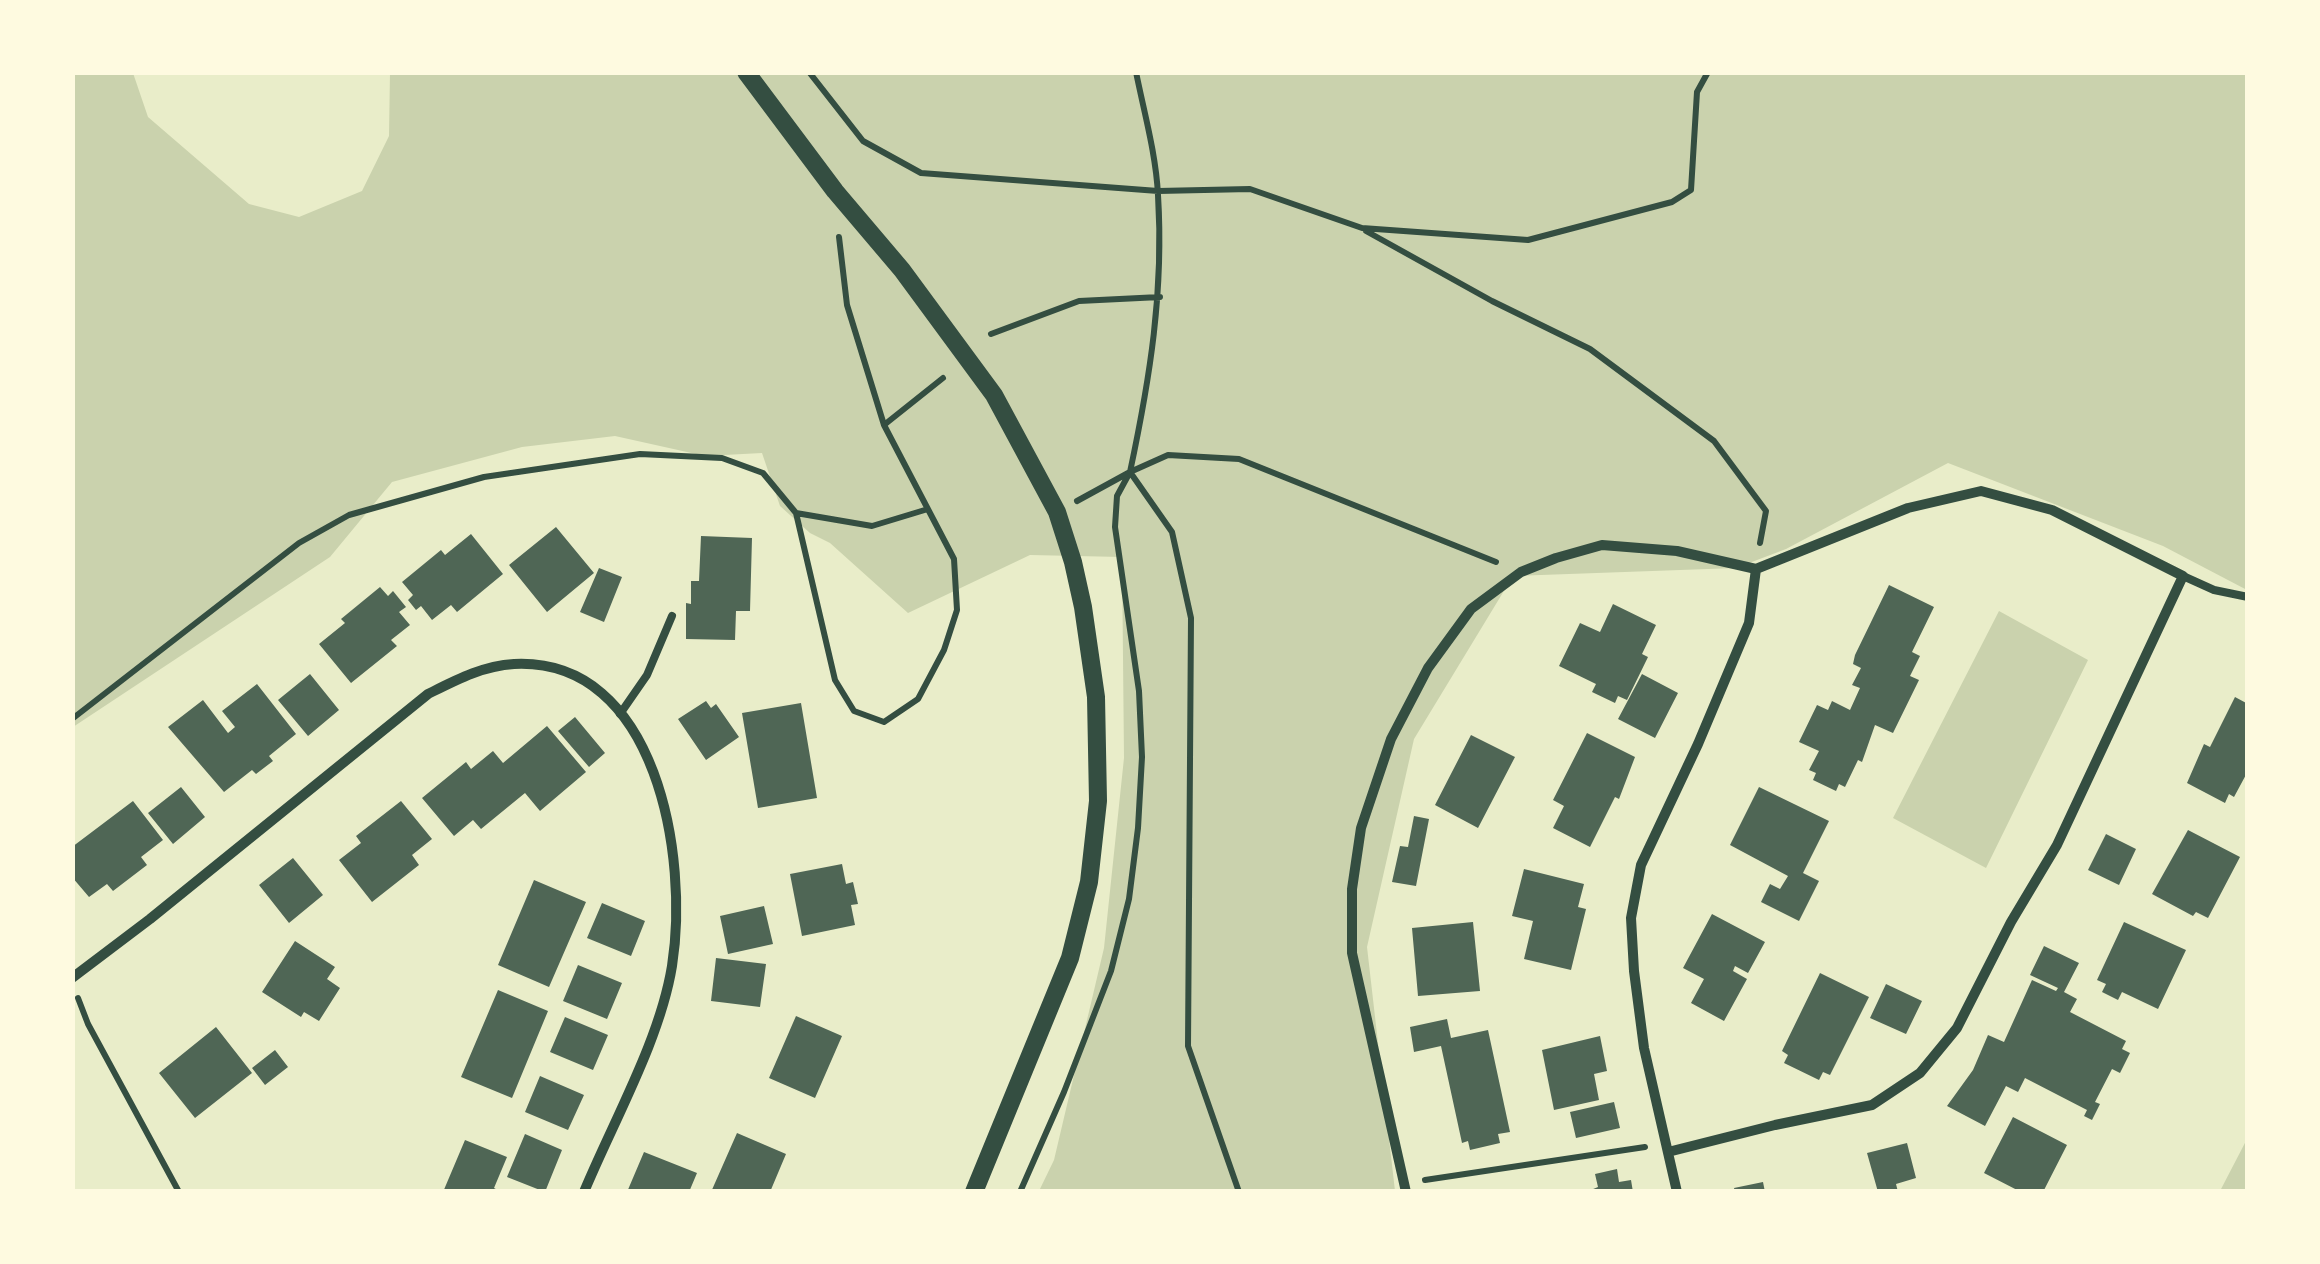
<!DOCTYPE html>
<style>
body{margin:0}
#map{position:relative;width:2320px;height:1264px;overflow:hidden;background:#e9edc9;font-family:"Sofia Sans Condensed",sans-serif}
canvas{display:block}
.frame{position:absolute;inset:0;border:75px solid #fefae0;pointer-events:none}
</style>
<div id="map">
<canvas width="2320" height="1264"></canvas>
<div class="frame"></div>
</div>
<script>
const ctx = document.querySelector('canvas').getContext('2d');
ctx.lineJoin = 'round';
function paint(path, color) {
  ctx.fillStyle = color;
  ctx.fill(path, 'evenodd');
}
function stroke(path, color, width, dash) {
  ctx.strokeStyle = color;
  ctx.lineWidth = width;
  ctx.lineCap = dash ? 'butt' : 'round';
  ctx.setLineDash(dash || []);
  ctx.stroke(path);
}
paint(new Path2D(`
 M73,73h60l15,44 101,87 50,13 63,-26 27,-55 1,-63h1857v517l-84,-44 -215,-83 -162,86 -50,19 -223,8 -99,163 -47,208 28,244h-356l15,-31 50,-212 20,-190 -2,-201 -92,-2 -122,58 -78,-70 -20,-10 -30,-27 -18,-53 -57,3 -90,-20 -93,11 -130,35 -62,75 -257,170z
 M1999,611l89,49 -102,208 -93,-50z
 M2247,1139v52h-27z`), '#cad2ad');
paint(new Path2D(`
 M556,527l38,46 -47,39 -38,-47z
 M471,534l32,40 -46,38 -6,-7 -19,15 -11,-14 -5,4 -8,-10 5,-5 -11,-13 39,-32 4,5z
 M701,536l51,2 -2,73h-14l-1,29 -49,-1v-36l5,1v-23h8z
 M599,568l23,9 -18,45 -24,-10z
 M1889,585l45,22 -22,45 8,4 -10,20 9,4 -26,53 -18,-8 -13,37 -4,-2 -13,27 -6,-3 -3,7 -23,-11 3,-7 -7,-3 10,-19 -20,-9 18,-37 11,5 4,-9 18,9 10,-22 -8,-3 9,-17 -8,-4 2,-9z
 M380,587l8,9 5,-5 13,16 -7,5 11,13 -19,15 6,6 -46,37 -32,-39 26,-21 -4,-4z
 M1613,604l43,21 -14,29 6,3 -21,43 -9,-4 -3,7 -23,-11 4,-8 -37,-18 21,-43 20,9z
 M310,674l29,36 -31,26 -30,-36z
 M1642,674l36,19 -23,45 -37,-19z
 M257,684l39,50 -27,22 4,5 -17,13 -4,-4 -28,22 -56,-65 35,-27 25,33 7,-6 -13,-16z
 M2235,697l13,7v67l-14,26 -5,-3 -4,9 -38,-20 17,-39 6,3z
 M706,701l5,7 5,-4 23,33 -33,23 -28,-41z
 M801,703l16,95 -59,10 -16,-95z
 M575,717l30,36 -16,14 -31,-36z
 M547,726l39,46 -46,39 -15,-18 -44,36 -8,-9 -19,16 -32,-38 44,-36 5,7 22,-18 10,12z
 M1587,733l48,24 -16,42 -4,-2 -25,50 -37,-19 11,-22 -11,-6z
 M1471,735l44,22 -37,71 -43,-23z
 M181,787l24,30 -32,27 -25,-31z
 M1759,787l70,34 -26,52 16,8 -20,40 -38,-19 9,-18 10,5 8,-13 -58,-31z
 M133,801l30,39 -22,17 6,8 -34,26 -6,-7 -18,13 -17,-20v-30z
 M401,801l31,38 -20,16 7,10 -47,37 -33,-42 22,-17 -5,-7z
 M1414,816l15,3 -13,67 -24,-4 8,-36 8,1z
 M2188,830l52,27 -32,61 -12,-6 -3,4 -41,-22z
 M2106,834l30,15 -17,36 -31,-15z
 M293,858l30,37 -34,28 -30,-38z
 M842,864l4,20 7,-2 5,22 -7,1 4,20 -53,11 -12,-62z
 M1524,869l60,15 -6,23 8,2 -15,61 -47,-11 9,-38 -21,-5z
 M534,880l52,22 -37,85 -51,-22z
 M602,903l43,18 -14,35 -44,-18z
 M764,906l9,38 -45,10 -8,-38z
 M1712,914l53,28 -17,31 -13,-7 -2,5 14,8 -23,42 -33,-18 13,-24 -21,-11z
 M1473,922l7,69 -62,5 -6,-68z
 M2124,922l62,28 -28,59 -36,-17 -4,8 -16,-8 4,-8 -9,-4z
 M295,941l40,26 -8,12 13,9 -21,33 -15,-9 -3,5 -39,-25z
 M2044,946l35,17 -15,29 13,7 -7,13 56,29 -4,8 8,4 -10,20 -8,-4 -17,33 5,2 -8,16 -8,-4 3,-6 -62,-32 -7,14 -12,-6 -21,40 -38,-20 26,-36 15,-35 16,7 28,-62 24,11 2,-3 -28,-13z
 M716,958l50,6 -6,43 -49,-6z
 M578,965l44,18 -15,36 -44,-18z
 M1820,973l49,24 -39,78 -7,-3 -4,8 -35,-17 4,-8 -6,-4z
 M1886,984l36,17 -16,33 -36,-16z
 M498,990l50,21 -36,87 -51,-21z
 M796,1016l46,20 -27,62 -46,-20z
 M565,1017l43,18 -15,35 -43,-18z
 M1447,1019l4,19 37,-8 22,102 -12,2 2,9 -30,7 -2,-9 -6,2 -21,-97 -27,6 -4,-25z
 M216,1027l36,46 -57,45 -36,-45z
 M1600,1036l7,35 -13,3 5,26 -45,10 -12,-60z
 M275,1050l13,17 -23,18 -13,-17z
 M540,1076l44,19 -16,35 -43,-18z
 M1614,1102l6,26 -44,10 -6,-26z
 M2013,1117l54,28 -24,47h-22l-37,-19z
 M737,1133l49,21 -16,38h-59z
 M525,1134l37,16 -17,42 -38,-15z
 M465,1140l42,17 -13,31 7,4h-58z
 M1907,1143l9,35 -20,6 2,8h-20l-11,-39z
 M644,1152l53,21 -8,19h-62z
 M1617,1169l2,13 12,-2 2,12h-47l12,-5 -3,-13z
 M1763,1182l2,10h-30l-1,-4z`), '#4f6655');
stroke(new Path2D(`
 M809,72l54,69 58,32 237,18 92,-2 112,39 166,12 144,-38 19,-12 6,-98 11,-20
 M1366,231l126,70 98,48 124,92 52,70 -6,32
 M839,237l8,68 37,120
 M991,334l88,-33 81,-4
 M1130,472l38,-17 71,4 257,103
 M1077,501l53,-29c20,-94 34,-181 28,-277 -2,-41 -14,-83 -22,-123
 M796,513l76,13 56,-17
 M72,719l227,-176 50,-28 135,-38 156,-23 82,4 41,15 33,40 39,167 19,31 30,11 34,-23 26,-49 13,-40 -3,-51 -70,-134 59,-47
 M78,998l10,26 91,168
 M1425,1180l220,-33
 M1020,1192l44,-100 47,-121 18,-72 9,-71 4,-71 -3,-66 -24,-164 2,-31 13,-24 42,60 19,86 -3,428 51,146`), '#344e41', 6);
stroke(new Path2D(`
 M2183,576l31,14 34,7
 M620,714l27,-39 25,-59`), '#344e41', 8);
stroke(new Path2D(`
 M72,978l78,-59 278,-225c28,-14 54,-28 86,-30 144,-7 175,195 158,302 -12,74 -59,156 -88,226
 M1668,1152l107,-27 97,-20 48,-32 37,-45 54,-106 46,-77 126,-269 -131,-66 -71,-19 -73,17 -152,61
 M1406,1192l-54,-239v-64l9,-61 30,-89 37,-71 43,-59 50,-37 35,-14 46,-13 75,6 79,18
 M1677,1192l-33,-144 -10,-77 -3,-53 10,-53 57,-121 51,-121 7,-54`), '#344e41', 10);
stroke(new Path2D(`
 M746,72l89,119 67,79 92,125 63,117 16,50 10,45 13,90 2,104 -9,81 -19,76 -96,234`), '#344e41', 18);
</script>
